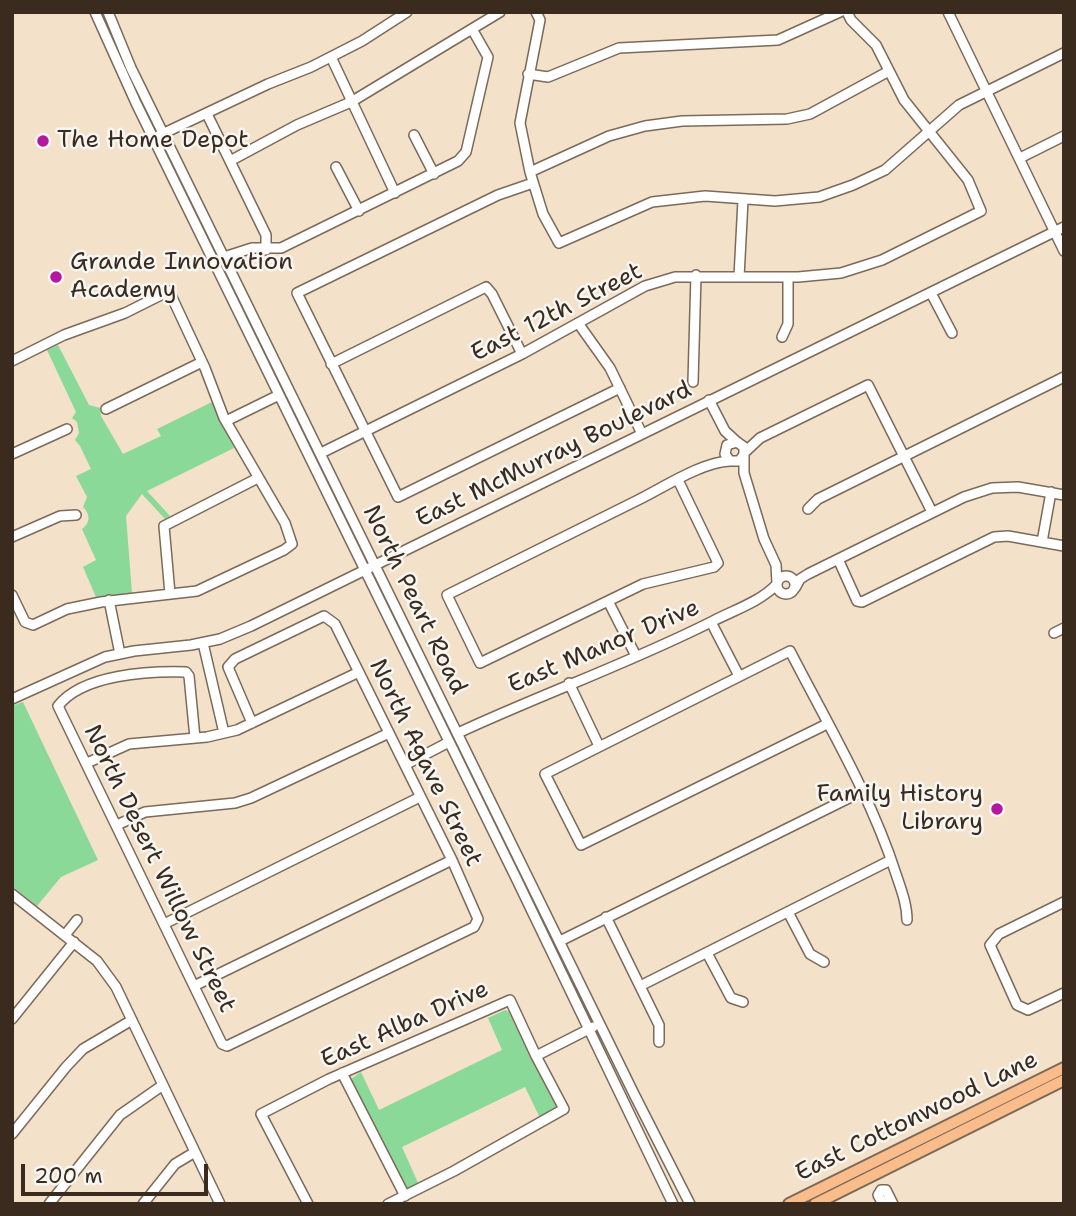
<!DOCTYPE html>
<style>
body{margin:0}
#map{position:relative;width:1076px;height:1216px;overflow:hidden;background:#f3e1c9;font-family:"Shantell Sans",sans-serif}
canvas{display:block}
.frame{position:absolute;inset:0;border:14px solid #3b2a1e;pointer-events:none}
.scale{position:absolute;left:21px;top:1164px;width:187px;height:32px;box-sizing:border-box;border:4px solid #3b2a1e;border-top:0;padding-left:9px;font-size:21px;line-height:24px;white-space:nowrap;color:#3b2a1e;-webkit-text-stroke:5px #f6f6f2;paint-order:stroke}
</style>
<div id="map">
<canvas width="1076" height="1216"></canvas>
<div class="frame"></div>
<div class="scale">200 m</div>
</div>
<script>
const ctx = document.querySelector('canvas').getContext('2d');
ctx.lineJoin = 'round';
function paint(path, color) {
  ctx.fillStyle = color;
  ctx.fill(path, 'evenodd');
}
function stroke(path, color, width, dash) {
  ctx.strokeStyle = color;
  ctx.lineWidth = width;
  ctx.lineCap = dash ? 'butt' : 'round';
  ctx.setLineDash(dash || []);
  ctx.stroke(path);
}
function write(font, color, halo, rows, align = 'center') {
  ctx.font = font + ' "Shantell Sans",sans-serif';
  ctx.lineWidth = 5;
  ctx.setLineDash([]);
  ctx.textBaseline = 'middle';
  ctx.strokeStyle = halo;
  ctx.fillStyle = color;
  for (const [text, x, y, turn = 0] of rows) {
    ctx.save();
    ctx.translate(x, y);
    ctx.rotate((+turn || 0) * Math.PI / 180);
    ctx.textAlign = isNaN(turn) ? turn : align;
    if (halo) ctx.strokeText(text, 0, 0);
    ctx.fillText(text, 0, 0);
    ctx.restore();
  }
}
paint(new Path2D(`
 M58,345l31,60 11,3 1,8 22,38 38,-18 -4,-7 55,-27 22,46 -87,43 23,25 -5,3 -23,-25 -16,22 6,77 -36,4 -13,-30 13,-7 -14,-31c8,-6 9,-14 1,-22l4,-10 -11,-21 15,-7 -11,-23 -5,-6 4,-7 -2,-11 -5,-4 4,-6 -29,-62z
 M23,702l75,158 -37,17 -24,29 -25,-20v-180z
 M505,1010l7,3 45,95 -17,10 -15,-31 -123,60 17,38 -12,3 -56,-105v-4l10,-7 18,38 123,-60 -14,-32z`), '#8ad998');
const minor = new Path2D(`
 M95,12l41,91 380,775 157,326
 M108,12l23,56 504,1028 55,108
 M536,12l4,8 -20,103 10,49 13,42 16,29 93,-41 53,-6 70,5 44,-4 34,-12 32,-15 74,-65 105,-52
 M948,12l116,239
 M331,57l64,136
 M528,74l20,3 71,-29 159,-8 62,-28
 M207,114l59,121v15
 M414,135l20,39
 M158,136l110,-52 43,-17 51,-26 45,-29
 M1020,158l44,-22
 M230,161l67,-36 54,-23 149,-90
 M336,167l23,44
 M530,172l79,-36 36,-10 37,-5 105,-2 23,-5 79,-43
 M533,183l-35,12 -201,98 101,204 222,-109
 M224,257l28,-9h29l177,-87 8,-9 22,-95 -16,-28
 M739,277l4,-77
 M931,293l21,40
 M578,323l32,45 32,66
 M782,337l6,-13v-47
 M12,361l52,-26 61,-22 44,-22 36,77 19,50 61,105 7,21 -8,6 -87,41 -96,11 -34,7 -34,16 -8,-3 -13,-27
 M331,364l155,-77 6,7 30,60
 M693,382l3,-107
 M709,400l16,31 12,11
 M106,409l96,-47
 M226,421l53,-26
 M321,453l201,-99 123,-68 30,-9h123l43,-4 41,-13 99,-49 -13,-31 -64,-80 -28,-55 -25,-25 -4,-8
 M744,453l16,-15 108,-53 64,127
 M12,454l55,-25
 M743,456l-4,5h-9l-5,-7 2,-9 10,-3 7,5v26l20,66 12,26 1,18
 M678,480l40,83 -4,4 -71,17 -163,79 -33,-68c63,-31 126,-62 189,-94 27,-13 65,-39 94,-40
 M808,509l10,-10 246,-122
 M12,537l48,-21 16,-1
 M1042,542l9,-50
 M838,559l19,42 5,1 132,-65 14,-1 56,10
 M777 585a9 9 0 1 1 18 0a9 9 0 1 1-18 0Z
 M795,588l5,-9 8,-5 156,-77 28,-9 26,-1 46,8
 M170,594l-6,-68 94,-48
 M109,600l11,54
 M608,601l28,55
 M711,622l28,54
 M1054,633l10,-5
 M203,643l21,90
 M569,683l30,63
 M12,699l93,-42 29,-6 57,-6 29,-6 31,-13 813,-399
 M827,724l-246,121 -36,-71 245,-123c37,72 81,145 106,223 5,15 11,30 11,46
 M458,733c84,-39 172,-70 255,-112 21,-11 47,-19 64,-37
 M195,738l-6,-62 -3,-4c-37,-1 -103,2 -128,34l164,338 5,2 247,-119 4,-8 -26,-59 -117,-236 -11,-8 -89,43 -7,8 24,56
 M87,763l42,-19 78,-7 30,-7 122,-58
 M405,765l44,-23
 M117,825l28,-13 90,-9 16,-5 138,-65
 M12,894l85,67 19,26 104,217
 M1064,902l-65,32 -9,11 27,60 11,5 36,-17
 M788,912l22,42 14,8
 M606,917l53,108v17
 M164,924l256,-127
 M65,935l12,-15
 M560,941l301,-149
 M707,953l24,45 12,4
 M194,986l258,-126
 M640,986l251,-126
 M12,1019l62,-77
 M536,1056l57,-29
 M342,1073l63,123
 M12,1134l54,-67 17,-18 49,-29
 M49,1204l71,-89 43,-30
 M143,1204l32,-40 20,-12
 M308,1204l-47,-90 68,-35 181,-79 26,56 28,53 -110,62 -66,33
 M883,1204l-5,-9 3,-5h5l7,14`);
const major = new Path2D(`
 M789,1204l275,-136
 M815,1204l249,-124`);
stroke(minor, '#7b6a5a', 12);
stroke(major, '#7b6a5a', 14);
stroke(minor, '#fff', 9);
stroke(major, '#f9bc8a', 10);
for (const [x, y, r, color] of [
 [43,141,7,"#b5179e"],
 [56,277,7,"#b5179e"],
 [997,809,7,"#b5179e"]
]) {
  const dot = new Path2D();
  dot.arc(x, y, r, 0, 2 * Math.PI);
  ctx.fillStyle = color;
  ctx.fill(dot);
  stroke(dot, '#f6f6f2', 2.5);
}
write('24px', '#3b2a1e', '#f6f6f2', [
 ["The Home Depot",57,141],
 ["Grande Innovation",70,263],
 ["Academy",70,291],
 ["Family History",983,795,"right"],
 ["Library",983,823,"right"]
], 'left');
write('24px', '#3b2a1e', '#f6f6f2', [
 ["East 12th Street",557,313,-27],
 ["East McMurray Boulevard",554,455,-26],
 ["North Peart Road",414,600,64],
 ["East Manor Drive",604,647,-23],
 ["North Agave Street",425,763,64],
 ["North Desert Willow Street",159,869,64],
 ["East Alba Drive",405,1025,-24],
 ["East Cottonwood Lane",917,1117,-26]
]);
</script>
